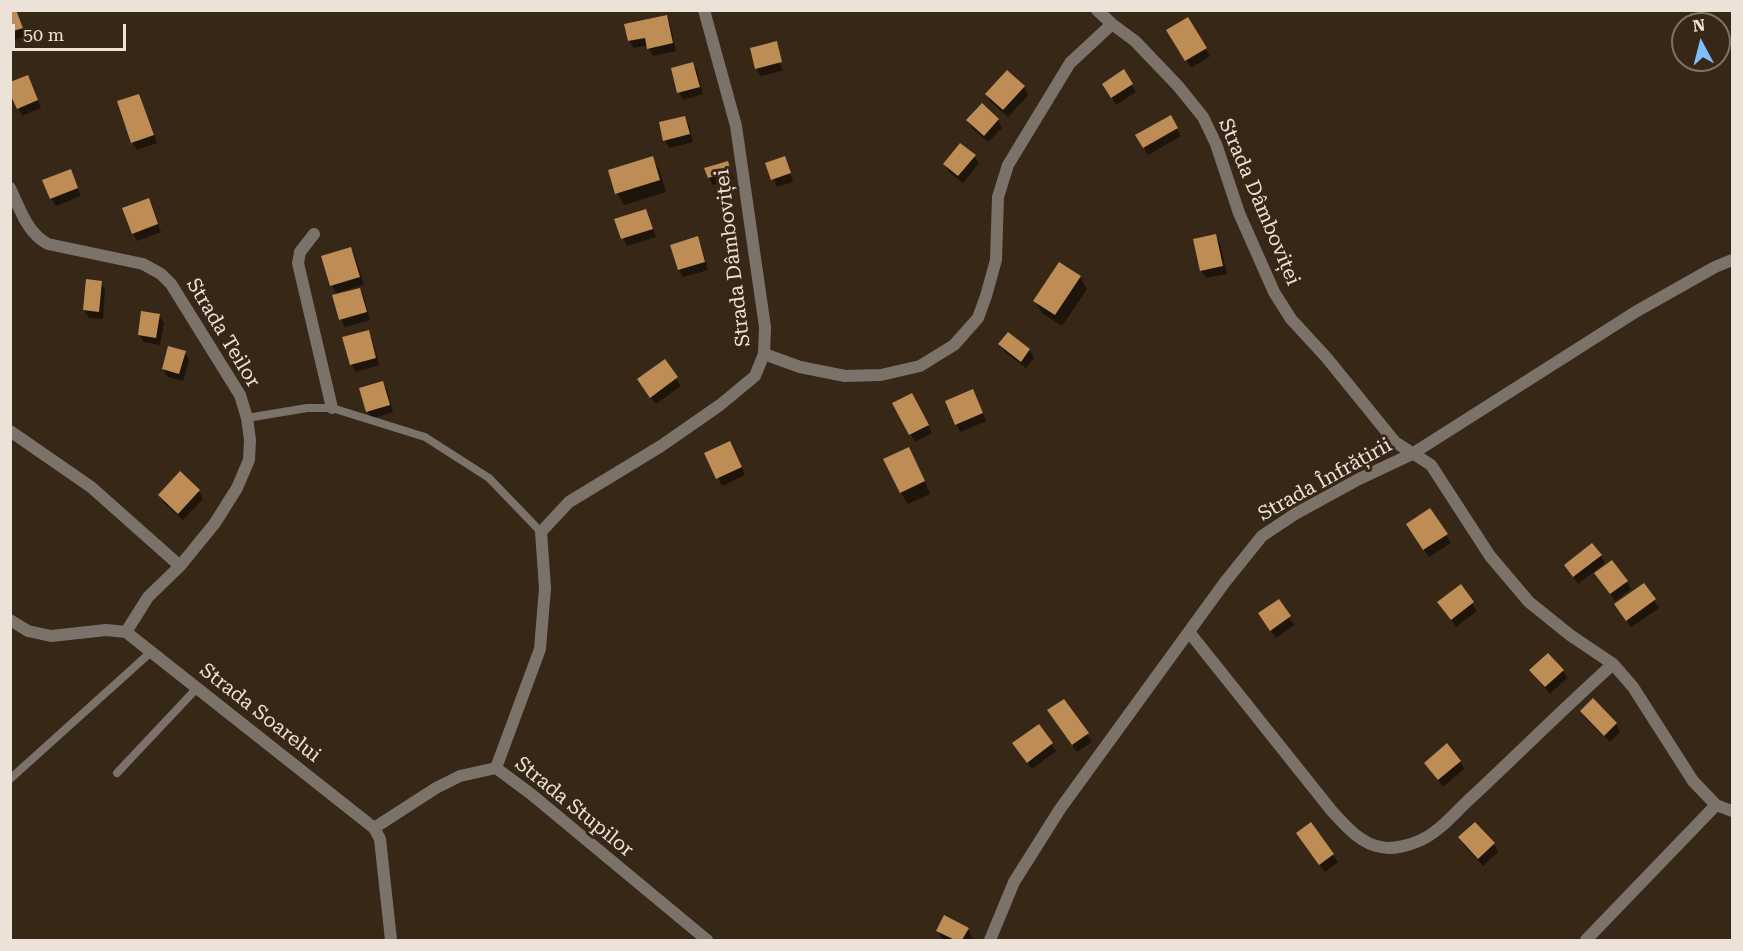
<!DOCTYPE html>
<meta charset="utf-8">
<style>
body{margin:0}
#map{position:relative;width:1743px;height:951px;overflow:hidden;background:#372716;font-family:"Roboto Serif",serif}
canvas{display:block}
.frame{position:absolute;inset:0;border:12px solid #ece2d7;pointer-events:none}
.north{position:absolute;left:1671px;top:12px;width:60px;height:60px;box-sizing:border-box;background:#372716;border:2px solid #7f7263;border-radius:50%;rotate:353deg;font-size:16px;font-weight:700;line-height:24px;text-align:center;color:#ece2d7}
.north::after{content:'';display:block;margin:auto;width:21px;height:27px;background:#7dbef9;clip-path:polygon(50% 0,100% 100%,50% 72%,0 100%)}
.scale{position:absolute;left:12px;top:24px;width:114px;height:27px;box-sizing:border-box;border:3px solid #ece2d7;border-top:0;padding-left:8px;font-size:18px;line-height:21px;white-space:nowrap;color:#ece2d7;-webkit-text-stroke:4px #372716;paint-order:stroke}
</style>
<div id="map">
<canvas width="1743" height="951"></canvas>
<div class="frame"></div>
<div class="north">N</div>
<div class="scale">50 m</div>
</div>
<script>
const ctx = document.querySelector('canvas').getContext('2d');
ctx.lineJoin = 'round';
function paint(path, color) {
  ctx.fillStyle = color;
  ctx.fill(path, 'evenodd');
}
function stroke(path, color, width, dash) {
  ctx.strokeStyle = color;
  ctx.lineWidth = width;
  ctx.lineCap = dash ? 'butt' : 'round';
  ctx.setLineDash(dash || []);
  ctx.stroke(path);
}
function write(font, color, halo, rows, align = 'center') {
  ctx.font = font + ' "Roboto Serif",serif';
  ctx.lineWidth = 6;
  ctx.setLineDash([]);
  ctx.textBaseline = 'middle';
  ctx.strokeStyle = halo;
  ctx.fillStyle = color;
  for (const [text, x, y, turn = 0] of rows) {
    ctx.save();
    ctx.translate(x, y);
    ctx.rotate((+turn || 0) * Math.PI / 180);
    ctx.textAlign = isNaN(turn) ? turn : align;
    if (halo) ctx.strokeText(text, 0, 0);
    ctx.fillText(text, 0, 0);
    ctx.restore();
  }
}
paint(new Path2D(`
 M10,10h6l10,26 -16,5z
 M666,17l4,7 6,27 -23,5 -5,-11 -14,3 -5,-7z
 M1188,19l22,37 -19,12 -23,-37z
 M776,43l4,6h-3l5,21h3l-24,6 -5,-8z
 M692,63l5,8 6,23 -20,6 -4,-8z
 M1123,71l13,21 -20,13 -12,-21z
 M32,85l9,23 -19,8 -4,-8z
 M1024,87l4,8 -20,22 -17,-15 -4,-7z
 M139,96l18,47 -20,7 -5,-8z
 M684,117l5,8 4,17 -24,6 -4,-8z
 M1170,117l11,19 -33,19 -11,-19z
 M968,120h30l4,8 -14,14 -16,-14z
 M974,156l5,7 -16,20 -14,-11 -4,-7z
 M784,157l9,24h2l-18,6 -10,-23z
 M652,158l7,11 7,23 -42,13 -7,-12z
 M727,163l7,16 -21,6 -4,-7z
 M70,171l11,25 -25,10 -5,-8z
 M152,208l9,24 -24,9 -4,-8z
 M645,210l11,27 -29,9 -11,-26z
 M1215,236l5,7 7,31 -21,4 -5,-7 -7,-30z
 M697,238l4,8 7,24 -25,7 -4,-7 -7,-24z
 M351,249l4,7 9,29 -28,8 -4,-8z
 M1080,277l7,12 -25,37 -20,-13 -7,-12z
 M101,282l4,8 -2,29 -14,-1 -5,-8z
 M360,289l4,8 6,23 -25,7 -4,-8z
 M159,315l5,8 -4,22 -16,-3 -5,-7z
 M368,332l4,7 7,26 -23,7 -5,-8z
 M1008,334l21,16 5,8 -8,10 -21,-16 -5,-8z
 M185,352l4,8 -6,21 -15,-4 -5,-8z
 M664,361l17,25 -25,18 -13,-17z
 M382,383l5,7 6,22 -21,7 -5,-8z
 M912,395l20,38 -17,9 -21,-38z
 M977,399l9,22 -26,11 -13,-30z
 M734,450l11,25 -23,11 -16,-32z
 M915,460l15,34 -22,10 -7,-11z
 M180,473l19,18 4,8 -20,21 -19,-17 -5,-8z
 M1430,510l21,33 -22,14 -17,-25z
 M1601,556l4,7 -10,8 2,2 30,9 4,7 -16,12 -20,-30 -17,13 -12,-18z
 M1644,585l15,23 -28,19 -11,-15z
 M1460,586l17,25 -21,16 -17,-24z
 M1278,601l16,24 -18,13 -12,-17z
 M1531,670l32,1 4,7 -17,16z
 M1593,700l23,24 4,8 -10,10 -24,-23 -4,-8z
 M1064,701l28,41 -15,10 -23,-34z
 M1039,726l17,25 -24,18 -13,-18z
 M1460,761l4,8 -21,18 -18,-24z
 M1311,824l27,38 -13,10 -23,-31z
 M1475,824l19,20 4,8 -15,14 -19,-21 -4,-7z
 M968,929l4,8 -2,3h-24l-4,-2 -5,-7z`), '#0007');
paint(new Path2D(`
 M10,10h6l7,18 -13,4z
 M667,15l6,28 -26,6 -2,-11 -17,3 -4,-17z
 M1188,17l19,31 -22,13 -19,-31z
 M777,41l5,21 -27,7 -5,-21z
 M693,62l7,25 -23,6 -6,-25z
 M1124,69l9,15 -22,14 -9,-14z
 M1007,70l18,16 -22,24 -18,-16z
 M28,75l10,25 -21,9 -7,-15v-12z
 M139,94l15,41 -23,8 -14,-42z
 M982,103l17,16 -15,17 -18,-16z
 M1171,115l7,13 -35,20 -8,-13z
 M685,116l5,18 -27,7 -4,-19z
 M960,143l16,12 -18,21 -15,-12z
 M653,156l7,24 -45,14 -7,-24z
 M785,156l6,17 -20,7 -6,-17z
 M728,161l3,10 -23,7 -4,-10z
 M71,169l7,19 -28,11 -8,-19z
 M149,198l9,26 -26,10 -10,-26z
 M646,209l7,20 -32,10 -7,-20z
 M1216,234l7,32 -23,5 -7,-32z
 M698,236l7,26 -27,8 -8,-25z
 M351,247l9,30 -30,9 -9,-30z
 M1059,262l22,14 -26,39 -22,-14z
 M86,279l16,2 -3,31 -16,-2z
 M360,288l7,24 -28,8 -7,-25z
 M141,311l19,3 -4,24 -18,-3z
 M369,330l7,28 -26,7 -8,-28z
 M1008,332l22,17 -9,13 -23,-18z
 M168,346l18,5 -7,23 -17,-5z
 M665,359l13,18 -28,21 -13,-19z
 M383,381l7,24 -24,7 -7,-24z
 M973,389l10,24 -28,12 -10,-24z
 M912,393l17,32 -20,10 -17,-32z
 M730,441l12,26 -26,12 -12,-26z
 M909,447l16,34 -25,12 -17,-34z
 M180,471l20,19 -22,24 -20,-19z
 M1430,508l18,26 -25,16 -17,-26z
 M1592,543l10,12 -29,22 -9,-12z
 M1612,560l16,21 -18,13 -16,-21z
 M1644,583l12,16 -30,22 -12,-17z
 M1461,584l13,18 -23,18 -14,-18z
 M1279,599l12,17 -21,15 -12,-18z
 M1548,653l16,17 -19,17 -16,-17z
 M1593,698l24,25 -13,13 -24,-25z
 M1064,699l25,34 -17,12 -25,-35z
 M1039,724l14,19 -26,20 -15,-20z
 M1447,743l14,18 -23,19 -14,-17z
 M1311,822l23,32 -15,11 -23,-32z
 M1475,822l20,21 -17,16 -20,-22z
 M944,915l25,13 -7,12h-7l-19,-9z`), '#be8c55');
stroke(new Path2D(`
 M247,418l60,-10h25l93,29 64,41 52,54
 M117,773l80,-85
 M10,779l141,-127`), '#7b736a', 8);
stroke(new Path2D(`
 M1097,10l15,14 23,17 43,45 25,31 13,27 23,69 35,79 17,27 35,38 69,85 36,23 59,91 39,46 41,33 43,29 20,23 60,94 23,24 16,6
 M10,188c10,21 17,45 38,56l95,20 18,10 10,10 69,111 7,23 3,22 -1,20 -12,28 -22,35 -35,43 -32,31 -22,35
 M314,234l-14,18 -2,11 34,145
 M764,354l36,13 45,9 36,-1 39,-9 34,-21 24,-27 8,-22 10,-36 2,-63 10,-32 62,-102 42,-39
 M10,431l81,56 89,79
 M10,620l18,11 23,5 55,-6 20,2 248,196 6,11 11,101
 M1189,632l142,178c13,14 29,34 50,37 11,3 30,-2 40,-7 20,-9 36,-30 52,-44 47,-44 92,-89 140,-132
 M496,768l44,-119 5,-61 -4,-56 28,-30 92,-56 59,-41 35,-29 9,-22 1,-27 -29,-201 -32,-116
 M496,768l35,26 176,146
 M374,828l62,-40 24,-12 36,-8
 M990,940l24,-58 46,-73 165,-227 37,-46 33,-22 64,-35 53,-25 225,-143 78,-44 17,-7
 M1586,940l130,-135`), '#7b736a', 12);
write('20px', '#ece2d7', '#372716', [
 ["Strada Dâmboviței",1259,202,67],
 ["Strada Dâmboviței",733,258,-97],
 ["Strada Teilor",223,333,59],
 ["Strada Înfrățirii",1325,480,-29],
 ["Strada Soarelui",260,713,38],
 ["Strada Stupilor",574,807,39]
]);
</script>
